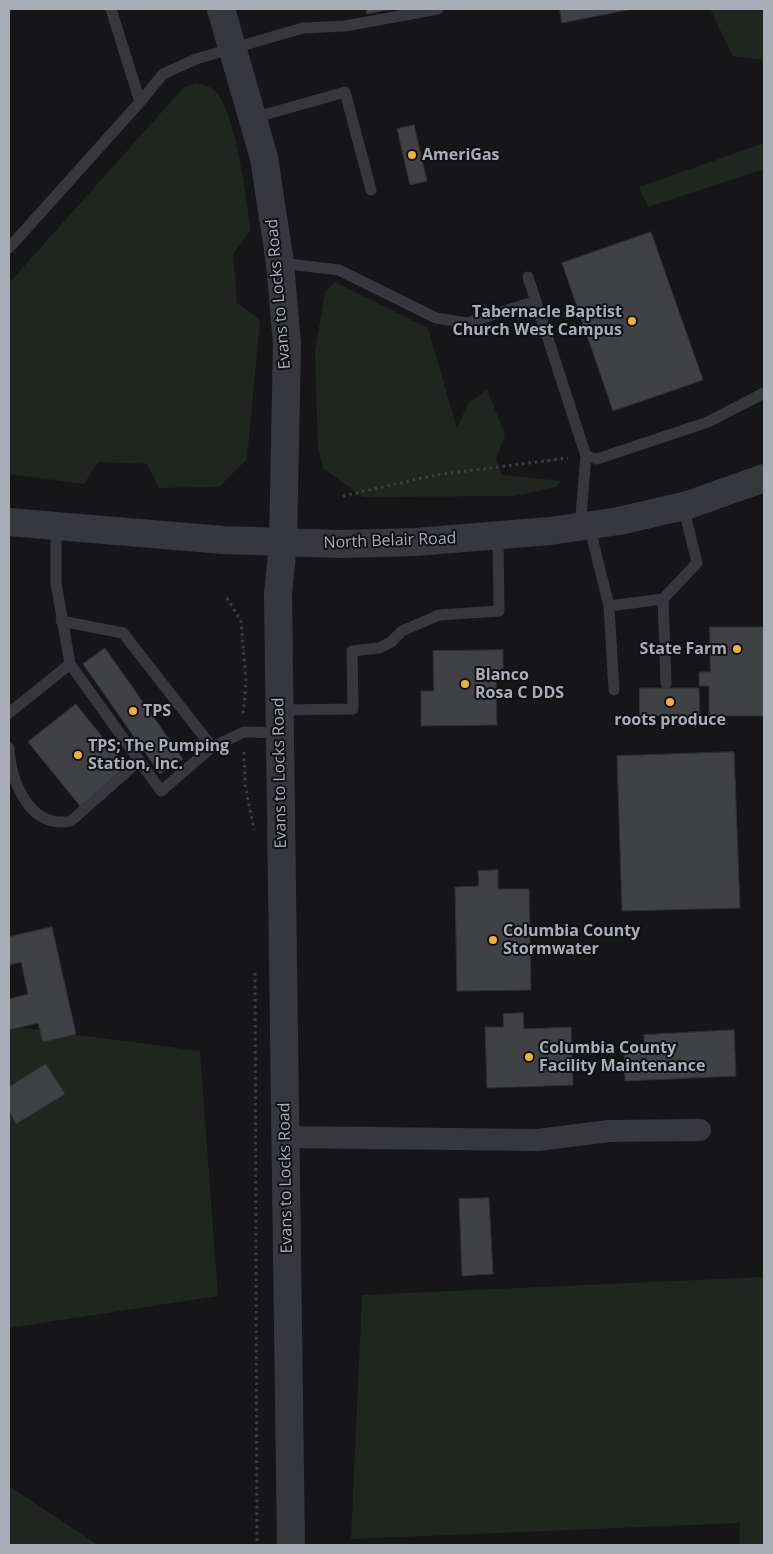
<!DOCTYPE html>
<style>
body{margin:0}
#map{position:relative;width:773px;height:1554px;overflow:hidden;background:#161618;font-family:"Open Sans",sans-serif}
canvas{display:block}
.frame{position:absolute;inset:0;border:10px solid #a8adb8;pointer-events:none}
</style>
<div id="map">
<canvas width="773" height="1554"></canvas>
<div class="frame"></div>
</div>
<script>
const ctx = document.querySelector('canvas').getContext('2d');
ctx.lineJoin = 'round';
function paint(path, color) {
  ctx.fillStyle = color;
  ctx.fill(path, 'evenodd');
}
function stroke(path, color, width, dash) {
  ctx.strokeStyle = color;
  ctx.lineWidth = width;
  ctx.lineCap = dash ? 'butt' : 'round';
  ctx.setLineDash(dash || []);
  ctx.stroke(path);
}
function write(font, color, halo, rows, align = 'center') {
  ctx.font = font + ' "Open Sans",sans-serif';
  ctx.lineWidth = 4;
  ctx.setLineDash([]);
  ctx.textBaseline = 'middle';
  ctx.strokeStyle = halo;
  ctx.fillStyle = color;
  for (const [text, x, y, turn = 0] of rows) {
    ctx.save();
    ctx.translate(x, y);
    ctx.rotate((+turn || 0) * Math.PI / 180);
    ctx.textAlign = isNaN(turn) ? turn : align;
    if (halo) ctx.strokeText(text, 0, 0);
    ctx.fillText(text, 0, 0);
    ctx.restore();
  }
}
paint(new Path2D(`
 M710,9h54v51l-31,-4z
 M197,83c5,2 13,3 17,7 22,18 32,110 37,140l-18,24 4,49 23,17 -13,139 -28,28 -60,1 -12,-24 -49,-2 -14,22 -75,-10v-191l175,-196z
 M764,143v26l-116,38 -9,-20z
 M335,282l93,46 29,100 11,-24 19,-15 18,46 -9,24 6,16 60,6 -7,6 -40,9 -152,1 -40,-29 -5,-20 -3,-97 10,-59z
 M9,1026l191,25 18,245 -209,32z
 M764,1277v268h-25l1,-22 -389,16 11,-244z
 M9,1486l89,59h-89z`), '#1e261f');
const building = new Path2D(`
 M366,9h26l-25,5z
 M560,9h72l-70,14z
 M414,125l13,56 -17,4 -13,-56z
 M651,232l52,148 -90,31 -51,-148z
 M710,627h54v89h-55v-30h-10v-14h11z
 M105,648l78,111 -23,15 -77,-110z
 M503,650v27h-7l1,48 -76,1v-35h13l-1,-40z
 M640,688h59l1,28h-60z
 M76,704l51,64 -47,38 -52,-64z
 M734,752l6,156 -118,3 -5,-155z
 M498,870v19h31l2,101 -74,1 -2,-104 24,-1 -1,-15z
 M52,927l24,107 -33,8 -5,-19 -29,7v-31l19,-5 -7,-32 -12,3v-28z
 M523,1013l1,16 47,-2 2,58 -86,3 -2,-61h19l-1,-13z
 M734,1030l2,46 -111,5 -1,-31 20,-1v-14z
 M46,1064l19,30 -49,30 -7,-13v-24z
 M489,1198l4,76 -31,2 -3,-77z`);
paint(building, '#404145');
stroke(building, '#303034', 1);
stroke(new Path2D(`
 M343,496l92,-21 133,-17
 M227,598l14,23 5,61 -3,34
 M244,752l1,33 9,45
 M255,973l2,572`), '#3d3f44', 3, [2.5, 4]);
stroke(new Path2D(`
 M140,102l23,-28 33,-15 107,-31 42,-2 93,-17
 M253,118l92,-26 26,98
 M9,248l131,-146 -29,-93
 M280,263l59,7 97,48 31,5 69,-22
 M528,277l58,179 11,3 111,-37 56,-29
 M589,525l20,81 54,-7 34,-36 -14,-57
 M56,526v57l14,81 91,127 51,-44 -89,-114 -62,-12
 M580,526l6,-70
 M663,599l3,84
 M609,606l5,84
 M279,710l74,-1 -1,-58 27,-3 12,-6 11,-11 37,-16 60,-4 -1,-75
 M9,713l61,-49
 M212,747l32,-15 36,1
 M9,748c2,34 21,82 62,73l68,-60`), '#37383d', 11);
stroke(new Path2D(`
 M286,1137l252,3 71,-9 91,-1`), '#37383d', 22);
stroke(new Path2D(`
 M221,9l43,149 16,105 7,81 -4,199 -5,51 13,951
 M9,522l214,18 117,4 76,-2 134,-11 69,-10 69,-16 76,-27`), '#37383d', 28);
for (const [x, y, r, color] of [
 [412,155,5,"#f2b134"],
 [632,321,5,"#f2b134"],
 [737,649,5,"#f2b134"],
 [465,684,5,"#f2b134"],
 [670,702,5,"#f2b134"],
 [133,711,5,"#f2b134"],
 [78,755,5,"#f2b134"],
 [493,940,5,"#f2b134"],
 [529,1057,5,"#f2b134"]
]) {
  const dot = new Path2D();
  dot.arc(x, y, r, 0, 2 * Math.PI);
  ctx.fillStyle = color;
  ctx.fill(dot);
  stroke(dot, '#111113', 2);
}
write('bold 16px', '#a8adb8', '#111113', [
 ["AmeriGas",422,155],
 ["Tabernacle Baptist",622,312,"right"],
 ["Church West Campus",622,330,"right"],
 ["State Farm",727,649,"right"],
 ["Blanco",475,675],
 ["Rosa C DDS",475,693],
 ["TPS",143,711],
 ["roots produce",670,720,"center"],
 ["TPS; The Pumping",88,746],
 ["Station, Inc.",88,764],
 ["Columbia County",503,931],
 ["Stormwater",503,949],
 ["Columbia County",539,1048],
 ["Facility Maintenance",539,1066]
], 'left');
write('16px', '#a8adb8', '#111113', [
 ["Evans to Locks Road",279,294,-95],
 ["North Belair Road",390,541,-2],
 ["Evans to Locks Road",280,773,-91],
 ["Evans to Locks Road",286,1178,-91]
]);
</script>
